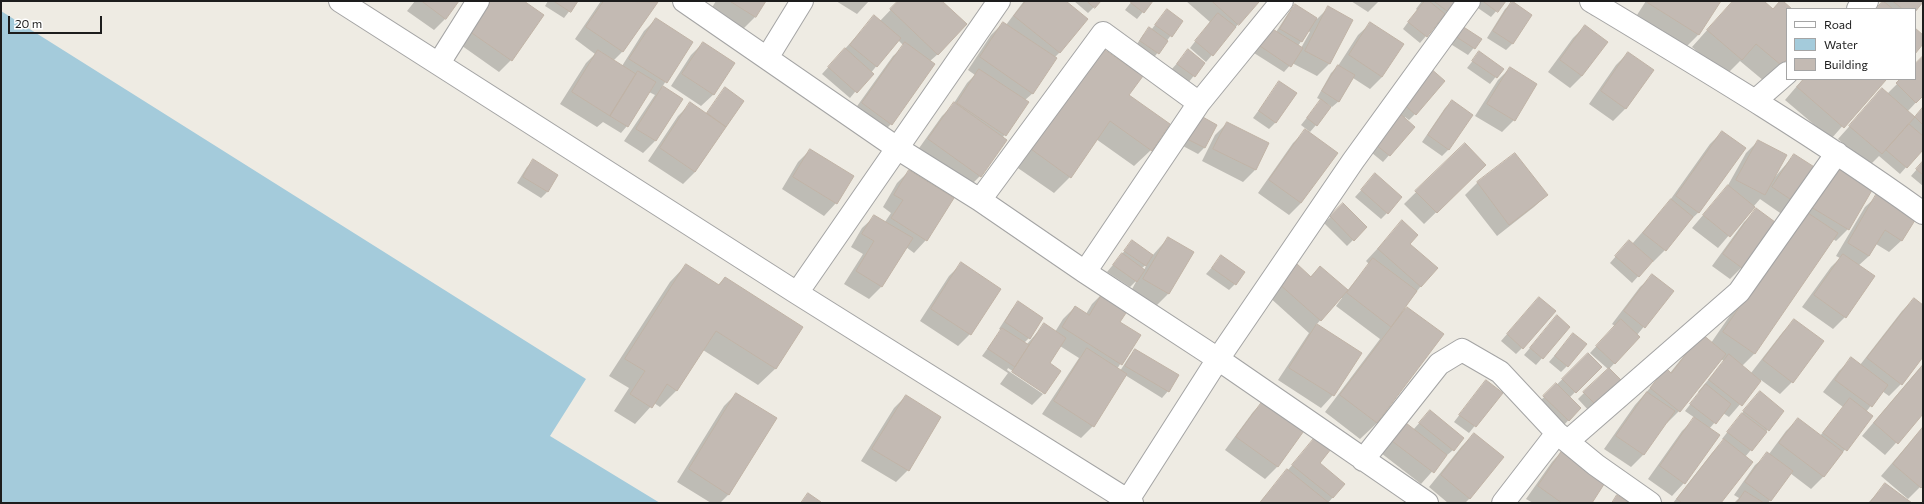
<!DOCTYPE html>
<style>
body{margin:0}
#map{position:relative;width:1924px;height:504px;overflow:hidden;background:#eeebe3;font-family:Commissioner,sans-serif}
canvas{display:block}
.frame{position:absolute;inset:0;border:2px solid #1d1d1d;pointer-events:none}
.legend{position:absolute;left:1786px;top:8px;width:130px;height:72px;box-sizing:border-box;background:#fff;border:1px solid #a5a5a5;margin:0;padding:5px 7px;list-style:none;font-size:12px;color:#1d1d1d}
.legend li{display:flex;align-items:center;gap:8px;height:20px}
.legend b{width:20px;border:1px solid #a5a5a5}
.scale{position:absolute;left:8px;top:16px;width:94px;height:18px;box-sizing:border-box;border:2px solid #1d1d1d;border-top:0;padding-left:5px;font-size:12px;line-height:14px;white-space:nowrap;color:#1d1d1d;-webkit-text-stroke:3px #fff;paint-order:stroke}
</style>
<div id="map">
<canvas width="1924" height="504"></canvas>
<div class="frame"></div>
<ul class="legend">
<li><b style="height:5px;background:#fff"></b>Road</li>
<li><b style="height:11px;background:#a4cbdb"></b>Water</li>
<li><b style="height:11px;background:#c3bab3"></b>Building</li>
</ul>
<div class="scale">20 m</div>
</div>
<script>
const ctx = document.querySelector('canvas').getContext('2d');
ctx.lineJoin = 'round';
function paint(path, color) {
  ctx.fillStyle = color;
  ctx.fill(path, 'evenodd');
}
function stroke(path, color, width, dash) {
  ctx.strokeStyle = color;
  ctx.lineWidth = width;
  ctx.lineCap = dash ? 'butt' : 'round';
  ctx.setLineDash(dash || []);
  ctx.stroke(path);
}
paint(new Path2D(`
 M1,11l585,368 -36,57 110,67h-659z`), '#a4cbdb');
paint(new Path2D(`
 M415,1h43l-12,17 -12,12 -27,-19z
 M488,1h34l-11,59 -12,12 -41,-29z
 M548,1h29l-13,17 -19,-12z
 M601,1l55,1 -34,50 -9,9 9,5 22,-35 12,-12 36,23 -30,45 19,12 -26,42 -12,12 -19,-12 31,-46 -6,-3 -22,34 -6,7 -18,-11 -6,5 -37,-23 26,-41 9,-9 -20,-15z
 M716,1h49l-10,16 -12,12 -32,-20z
 M836,1h33l-12,13z
 M899,1h45l-2,2 -4,51 -8,7 -39,63 -12,12 -29,-20 43,-60 11,-10 -6,-6 -48,58 -28,-24 52,-57 6,4z
 M1024,1h40l-4,51 -5,5 -22,36 -8,7 -45,76 -12,12 -51,-37 25,-35 10,-10 15,-23 8,-8 -7,-5 23,-35 12,-12 3,2z
 M1074,1h26l-12,12z
 M1132,1h20l-15,18 -12,-9z
 M1186,1h70l1,1 -51,60 -16,-14 20,-26z
 M1351,1h28l-11,11z
 M1422,1h34l-36,42 -17,-14 14,-19 -1,-1z
 M1478,1h27l-14,16 -16,-11z
 M1646,1h73l-21,34 -12,12 -49,-32z
 M1733,1h29l10,9 9,-9 10,8h-4v48l-23,24 -24,-20 -15,15 -33,-29z
 M1882,1h41l-8,9v-1h-39l6,-6z
 M1512,3l18,12 -18,29 -6,6 -19,-12 18,-29z
 M1295,6l22,13 11,-11 24,12 -23,44 -12,12 -25,-13 -8,9 -30,-19 11,-18 11,-3 13,-20zM1308,31l2,1 -9,16 -3,-2z
 M1167,10l15,11 -30,39 -17,-13 8,-12 6,-6 2,1z
 M1371,23l11,54 -12,12 -17,-11 -14,23 -7,6 -5,-3 -11,21 -6,7 -9,-7 20,-25 -4,-2 14,-25 7,-7 20,-31z
 M1585,26l-3,50 -12,12 -22,-16 25,-34z
 M1455,33l26,6 -13,16 -19,-12z
 M703,43l11,51 -13,12 -30,-20 20,-31z
 M1188,51l16,12 -16,20 -17,-13z
 M1479,53l23,16 -12,15 -23,-16z
 M1628,53l-3,56 -12,12 -24,-17 27,-39z
 M1923,57v38l-16,17 7,6 9,-10v40l-23,26 -21,-18 -10,10 -31,-27 44,-49 5,4 15,-15h13v-14zM1908,123l2,1 -6,6 -1,-1z
 M1085,66l43,30 23,54 -17,16 -38,-27 -26,38 -16,16 -39,-27z
 M1510,68l4,52 -12,12 -27,-16 23,-36z
 M1423,74l-8,40 -6,6 -4,-3 -1,2 10,8 -31,35 -17,-14z
 M1803,79h81l-53,60 -46,-39z
 M1279,83l-3,39 -7,7 -16,-11z
 M725,89v37l-30,46 -12,12 -35,-23 30,-45 12,-12 16,10z
 M1452,101l-3,48 -7,7 -20,-14 23,-34z
 M1227,123l41,20 -13,27 -12,12 -41,-21 13,-26z
 M1195,124l21,2 -12,22 -6,6 -15,-8z
 M1305,131l-4,72 -12,12 -31,-22 35,-50z
 M1722,132l-23,80 -13,12 -21,26 -12,12 -1,-1 -20,22 -22,-20 13,-15 9,-4 36,-41 42,-59z
 M1758,141l17,36 19,-22 23,16 -34,44 -23,-16 -42,49 -26,-20 35,-41 19,-34z
 M1465,144l20,21 -61,59 -20,-20z
 M810,150l42,26 -16,27 -12,13 -42,-27 16,-27z
 M1515,154l32,41 -13,12 -37,29 -32,-41 12,-12z
 M533,161l24,14 -10,17 -6,6 -24,-15 10,-16z
 M1923,162v24l-12,-10z
 M909,171l17,69 -12,13 -8,-6 -25,40 -12,12 -25,-15 19,-30 -12,-7 11,-19 13,-12 10,6 6,-9 -8,-6 14,-24z
 M1375,175l12,38 -6,6 -26,-22z
 M1826,176l22,53 -12,12 -3,-2 -79,115 -12,12 9,7 31,-40 12,-13 -2,62 -12,12 -19,-14 -32,37 -6,-4 -14,16 9,7 -34,47 -12,13 -24,-17 34,-48 13,-13 -10,-7 14,-18 -1,-1 26,-31 -3,-2 -42,52 -12,12 -1,-1 -23,33 -12,12 -27,-18 31,-44 31,-35 4,3 20,-25 21,-5z
 M1878,195l24,45 -13,12 -13,-8 -7,12 -11,10 -13,51 -12,12 -31,-22 29,-40 9,-9 -4,-2 29,-49z
 M1343,205l23,22 -19,19 -23,-23z
 M1756,210l-14,57 -12,12 -18,-13 32,-44z
 M1402,222l19,64 -21,27 7,-5 -30,115 -17,16 -35,-27 55,-73 -44,-33 6,-8 -1,-1 -25,28 44,29 -27,41 -12,13 -43,-28 31,-47 -42,-38 17,-19 26,1 10,-10 27,24 22,-27 -3,-3z
 M1168,238l25,15 -25,41 -12,12 -25,-15 6,-11 -7,7 -23,-15 25,-30 20,14zM1147,264l-3,6 -2,-2z
 M1222,256l13,28 -6,6 -23,-16z
 M961,264l9,70 -12,12 -38,-25 29,-45z
 M686,265l32,20 7,-7 76,50 -26,41 -17,16 -55,-35 -26,40 -17,17 -6,-4 -19,21 -21,-13 15,-23 -20,-12 61,-94z
 M1653,275l20,16 -36,44 2,2 -30,32 12,13 -31,30 -12,-13 30,-30 -18,-16 25,-27 -3,-2 28,-37z
 M1104,292l15,30 20,13 -22,34 3,2 9,-14 6,-7 33,41 -6,7 -37,-23 -32,51 -12,12 -39,-24 37,-56 -19,-12 -11,18 -5,29 -12,12 -32,-21 8,-11 -26,-17 19,-26 -2,-1 13,-20 6,-6 11,35 -5,5 3,1 17,-19 11,7 8,-13 12,-12 11,7 6,-10zM1008,368l35,23v3l-36,-24z
 M1914,299l9,7v49l-22,29 -12,12 -7,-5 -16,21 6,4 -49,61 -12,12 -21,-16 -22,30h-34l5,-5 -5,-3 21,-30 14,-11 17,-23 12,-12 22,17 23,-29 -20,-15 16,-21 12,-12 9,6 42,-54z
 M1533,304l-11,44 -6,6 -15,-13z
 M1551,323l18,4 -33,38 -12,-10z
 M1567,341v25l-6,6 -12,-10z
 M1588,354l13,13 -32,31 11,10 -18,19 -24,-24z
 M1923,364v49l-38,42 -23,-19z
 M1480,388l21,5 -32,40 -15,-11z
 M736,394l-7,100 -9,9h-9l-34,-21 47,-76z
 M906,396l34,21 -32,53 -12,12 -35,-21 33,-53z
 M1754,398l29,13 -38,46 -25,46h-47l39,-50 12,-13 -2,-1z
 M1265,400l40,28 -28,39 -12,12 -40,-29 28,-38z
 M1430,411l23,39 -7,6 -25,28 -40,-31 13,-17 19,-6z
 M1923,427v57l-15,15 -27,-23z
 M1474,434l-4,64 -5,5h-17l-19,-16 33,-41z
 M1316,438l2,25 26,21 -16,19h-69z
 M1564,449l26,54h-57l-7,-4 26,-37z
 M1885,485l25,18h-42z`), '#0003');
const building = new Path2D(`
 M422,1h37l-13,18z
 M491,1h33l20,14 -32,46 -43,-30z
 M554,1h24l-7,11z
 M604,1l54,1 -35,50 -37,-25z
 M730,1h36l-10,16z
 M898,1h44l25,23 -29,31 -48,-46z
 M1026,1h40l22,18 -28,34 -46,-37z
 M1087,1h14l-6,7z
 M1132,1h21l-9,12 -13,-10z
 M1212,1h45l2,1 -20,23z
 M1425,1h4l16,13 -18,23 -19,-15z
 M1434,1h23l-8,11z
 M1483,1h23l-8,11z
 M1512,1l20,14 -19,29 -20,-13z
 M1649,1h72l-22,34 -51,-32z
 M1733,1h31l9,8 7,-8h3l9,8h-5v50l-6,6 -25,-21 -14,16 -35,-30z
 M1883,1l10,8h-17z
 M1893,1h30v1l-8,10v-3h-12z
 M1295,4l22,14 -15,24 -22,-13z
 M1328,6l25,14 -23,44 -25,-13z
 M1167,9l16,12 -11,16 -17,-12z
 M1218,13l18,14 -23,29 -18,-15z
 M874,15l27,23 -24,29 -27,-22z
 M656,18l37,24 -26,41 -38,-24z
 M1003,22l54,36 -24,36 -53,-37z
 M1370,22l34,22 -22,33 -33,-22z
 M1585,25l23,17 -26,34 -22,-16z
 M1462,26l20,13 -7,10 -20,-13z
 M1149,27l19,14 -9,13 -19,-13z
 M1271,28l32,20 -12,19 -31,-21z
 M1915,28l8,7v9l-8,10z
 M703,42l32,21 -21,32 -32,-21z
 M905,42l30,22 -43,61 -30,-22z
 M845,48l29,26 -17,19 -29,-26z
 M1102,48l41,28 -14,19 41,29 -18,27 -42,-30 -39,57 -40,-29z
 M1188,49l17,14 -10,14 -18,-13z
 M598,50l38,24 -26,42 -38,-24z
 M1479,51l25,18 -7,9 -25,-17z
 M1628,52l26,18 -28,39 -25,-18z
 M1923,56v40l-7,7 -20,-20 4,-4h15v-15z
 M1338,65l17,10 -16,27 -17,-11z
 M1429,67l16,14 -29,34 -16,-14z
 M1510,67l27,17 -22,37 -28,-17z
 M979,69l50,33 -23,34 -49,-33z
 M638,71l18,11 -28,45 -18,-11z
 M1804,79h81l1,1 -42,48 -47,-41z
 M1279,81l18,12 -21,30 -17,-12z
 M663,86l20,13 -27,42 -20,-12z
 M725,87l19,14 -18,26 -19,-14z
 M1882,88l33,29 -33,37 -33,-28z
 M1321,99l10,8 -14,19 -10,-8z
 M1452,100l21,15 -24,35 -21,-15z
 M690,102l36,25 -31,45 -35,-24z
 M954,102l53,38 -26,37 -53,-38z
 M1923,107v18l-8,-8z
 M1397,111l18,16 -25,29 -19,-15z
 M1201,116l16,9 -12,23 -16,-8z
 M1227,122l42,21 -13,27 -43,-21z
 M1909,124l14,12v14l-16,18 -21,-18z
 M1305,129l33,24 -37,50 -32,-23z
 M1722,131l24,17 -47,65 -23,-17z
 M1758,140l29,15 -22,40 -29,-15z
 M1465,143l21,22 -49,48 -22,-22z
 M810,149l44,27 -17,28 -44,-27z
 M1515,153l33,42 -39,30 -32,-43z
 M1794,154l25,16 -23,33 -24,-16z
 M533,159l25,16 -10,17 -25,-15z
 M1923,161v14l-7,-6z
 M1838,162l37,23 -26,45 -38,-23z
 M909,170l45,28 -27,43 -36,-23 12,-18 -9,-5z
 M1375,173l27,24 -14,17 -27,-24z
 M1728,185l27,22 -25,30 -27,-22z
 M1877,193l40,24 -15,24 -17,-11 -16,26 -21,-13z
 M1671,199l22,18 -27,34 -23,-18z
 M1343,203l24,24 -13,14 -24,-25z
 M1756,208l19,14 -33,46 -19,-14z
 M1805,211l33,22 -83,121 -32,-22z
 M874,215l39,23 -31,49 -26,-16 18,-30 -12,-7z
 M1402,220l16,15 -8,9 28,24 -17,19 -43,-38z
 M1168,237l26,15 -25,42 -26,-15z
 M1132,240l21,15 -7,11 -22,-15z
 M1629,240l24,21 -14,16 -24,-21z
 M1122,253l23,17 -8,12 -24,-17z
 M1843,254l32,22 -29,42 -32,-23z
 M1221,255l24,17 -9,13 -24,-17z
 M1373,258l44,33 -26,36 -44,-34z
 M961,262l40,27 -30,46 -40,-26z
 M1296,263l15,14 9,-11 28,24 -27,31 -43,-38z
 M686,264l33,21 6,-8 78,50 -27,42 -60,-38 -39,60 -10,-7 -15,24 -22,-14 15,-23 -20,-12z
 M1652,274l22,17 -29,37 -21,-17z
 M1104,291l26,16 -10,15 21,13 -19,30 -60,-38 13,-21 14,9z
 M1539,297l17,14 -33,38 -16,-15z
 M1914,298l9,7v52l-21,28 -35,-27z
 M1018,301l25,17 -13,21 -25,-17z
 M1407,307l37,27 -67,89 -37,-28z
 M1557,315l13,12 -27,32 -13,-11z
 M1621,319l19,18 -25,27 -19,-18z
 M1794,319l30,22 -31,42 -30,-23z
 M1044,323l22,15 -16,25 11,8 -16,23 -33,-22z
 M1317,324l45,29 -28,43 -45,-28z
 M1002,328l27,17 -14,22 -27,-18z
 M1573,333l14,11 -19,23 -13,-11z
 M1702,334l24,20 -46,58 -30,-24 16,-20 5,5z
 M1087,348l40,26 -33,53 -40,-26z
 M1135,349l44,26 -10,17 -44,-26z
 M1588,353l14,14 -26,26 -14,-14z
 M1729,354l32,27 -19,25 -33,-26z
 M1851,357l37,28 -16,22 -37,-27z
 M1923,365v49l-25,30 -24,-21z
 M1609,368l14,14 -26,24 -14,-14z
 M1486,380l17,13 -27,34 -17,-12z
 M1556,383l25,25 -12,13 -26,-25z
 M1706,384l25,20 -15,20 -26,-20z
 M1760,391l24,20 -15,20 -26,-20z
 M1647,392l28,19 -31,44 -28,-19z
 M736,393l41,25 -48,77 -40,-26z
 M906,395l35,22 -32,54 -37,-22z
 M1265,398l41,30 -28,39 -42,-30z
 M1850,398l23,18 -26,35 -24,-18z
 M1430,410l34,28 -10,13 -35,-28z
 M1742,413l25,19 -15,19 -25,-19z
 M1694,417l26,18 -35,49 -25,-18z
 M1798,418l45,34 -19,25 -45,-34z
 M1406,423l41,32 -13,18 -42,-32z
 M1923,427v59l-2,2 -28,-24z
 M1474,433l30,24 -34,42 -29,-24z
 M1316,436l15,13 -11,14 25,21 -12,14 -41,-33z
 M1724,439l29,23 -32,41h-39l-5,-4z
 M1564,448l44,30 -16,25h-30l-24,-17z
 M1767,452l26,19 -22,30 -26,-19z
 M1287,469l42,34h-69z
 M1885,483l27,20h-42z
 M1745,491l19,12h-27z
 M808,493l13,9 -1,1h-19z
 M1617,495l13,8h-18z`);
paint(building, '#c3bab3');
stroke(building, '#c0b3a6', 1);
const minor = new Path2D(`
 M340,1l457,292 335,210
 M684,1l213,147 83,52 105,72 133,87 209,144
 M1591,1c113,68 225,135 332,212
 M1858,9l9,-8
 M767,58l35,-57
 M439,63l39,-62
 M1756,100l31,-27
 M980,200l123,-167 96,70
 M1085,272l114,-169 83,-102
 M797,293l202,-292
 M1568,441l171,-149 98,-139
 M1363,460l76,-96 23,-14 38,22 57,61 39,32 54,38
 M1128,500l90,-141 135,-198 116,-160
 M1503,503l54,-70`);
stroke(minor, '#a4a4a4', 24);
stroke(minor, '#fff', 22);
</script>
